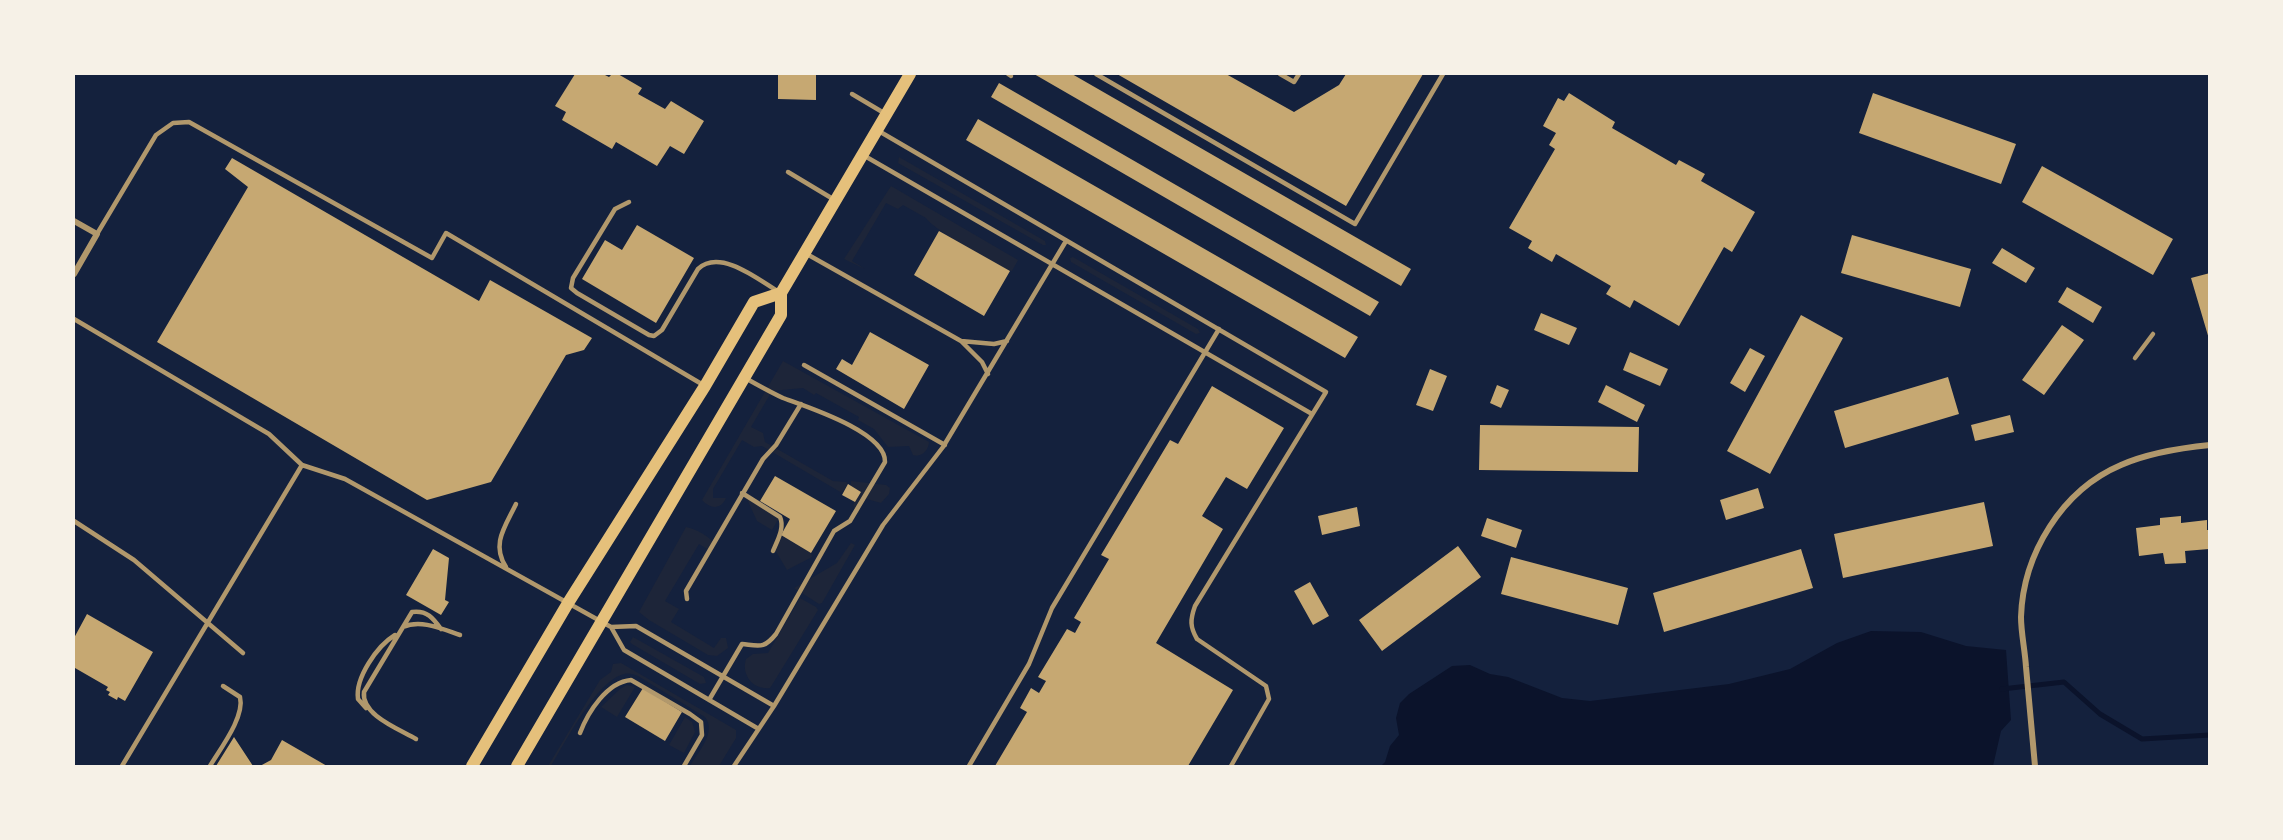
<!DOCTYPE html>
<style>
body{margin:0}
#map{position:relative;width:2283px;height:840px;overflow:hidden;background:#14213d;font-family:"DM Sans",sans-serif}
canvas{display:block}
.frame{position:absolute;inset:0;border:75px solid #f6f1e7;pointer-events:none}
</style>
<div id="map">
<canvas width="2283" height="840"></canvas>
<div class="frame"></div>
</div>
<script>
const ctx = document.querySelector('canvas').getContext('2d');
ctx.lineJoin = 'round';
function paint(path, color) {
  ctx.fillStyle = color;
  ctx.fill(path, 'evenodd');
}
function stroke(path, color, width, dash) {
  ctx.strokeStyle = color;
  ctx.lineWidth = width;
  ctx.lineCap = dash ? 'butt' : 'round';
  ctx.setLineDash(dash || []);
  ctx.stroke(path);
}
paint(new Path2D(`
 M899,157l146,84 1,4h-3l-145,-82z
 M891,186l127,74 -6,11c-12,-2 -82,-44 -86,-53l-23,-13 -5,4 -12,-6 -34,58 13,8 -21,-10z
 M1073,257l125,72 2,4 -4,1 -125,-72 -1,-4z
 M783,361l146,81c0,8 -8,16 -16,13l-4,-9 -21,1 -14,-18 -16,-9 1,-3 -43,-24 -2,2 -11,-7 -31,3 -21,36 12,6 2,9 68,39 13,1 2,2 -6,9 -80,-47 -8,1 -12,-7 -29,49v9h13c-5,12 -16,11 -24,2z
 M851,481l35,4 4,3 -1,6 -8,9 -18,-5 -4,15 -4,-1 -2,-7 8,-13 -10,-6z
 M746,497l33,21 -7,12 -15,-9z
 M686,527c10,2 24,9 29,18l-1,4 -5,1 -10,-6 -34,57 14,8 -8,13 43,26 7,-10h5l2,10 -11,8 -9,-1 -59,-35 -10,-8z
 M778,534l33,19 1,4 -25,13 -15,-25z
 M851,543l4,2 -33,58 -3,1 -25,-16 43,-25z
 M800,598l16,9 2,3 -46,75 -2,3c-17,2 -29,-13 -24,-29l7,-5 15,-1z
 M633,637l71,40 2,6 -6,1 -68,-40 -2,-2z
 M621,663l115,67v8l-17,28h-29c8,-14 27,-34 15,-49l-67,-41c-5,-2 -9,-3 -14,-2 -28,7 -59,69 -73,92h-3l52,-86 11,-8 2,-8z
 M627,685l8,2 -18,30 -16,-10 19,-18z
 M685,717l7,5 3,10 -11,21 -15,-8z`), '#1d2539');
paint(new Path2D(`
 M1871,631l50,1 45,14 40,4 5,70 -10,11 -8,35h-612l4,-4 5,-16 9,-11 -3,-17 4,-15 9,-9 43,-28 18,-1 20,9 18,3 54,21 28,3 139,-17 61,-15 47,-26z`), '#0b132b');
stroke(new Path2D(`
 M2002,689l62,-7 36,32 42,25 68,-4`), '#0b132b', 5);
paint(new Path2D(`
 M575,74h28l6,3 3,-3h6l24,14 -4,6 27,15 6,-8 33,20 -20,33 -14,-8 -13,20 -41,-24 -4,7 -50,-29 4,-8 -11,-6z
 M778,74h38v26l-38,-1z
 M1034,74h38l339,195 -10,17z
 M1117,74h109l68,38 45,-27 7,-11h77l-77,132z
 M999,83l380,219 -9,14 -379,-219z
 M1569,93l46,29 -3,6 64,37 3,-5 26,14 -4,7 54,31 -23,40 -8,-5 -45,79 -45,-26 -4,8 -24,-14 5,-8 -55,-32 -4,8 -24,-14 4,-7 -23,-13 46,-79 -6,-4 7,-12 -13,-7 15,-28 6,3z
 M1873,93l143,51 -15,40 -142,-51z
 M978,119l380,218 -13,21 -379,-218z
 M232,158l247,143 11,-21 102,58 -8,12 -18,5 -75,127 -64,18 -270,-158 91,-155 -23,-18z
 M2042,166l131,73 -20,36 -131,-73z
 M637,225l57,33 -38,65 -74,-44 23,-39 17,10z
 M939,231l71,40 -26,45 -70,-41z
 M1852,235l119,34 -11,38 -119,-34z
 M2002,248l33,20 -9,15 -34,-20z
 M2210,273v66h-1l-18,-61z
 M2067,287l35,20 -9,16 -35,-21z
 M1541,313l36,15 -8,17 -35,-15z
 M1801,315l42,23 -73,136 -43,-23z
 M2062,325l22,15 -40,55 -22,-15z
 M870,332l59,33 -25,44 -68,-40 6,-10 10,6z
 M1750,348l15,8 -20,36 -15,-9z
 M1630,352l38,17 -8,17 -37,-16z
 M1430,369l17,7 -14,35 -17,-6z
 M1948,377l11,37 -114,34 -11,-37z
 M1497,385l12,5 -8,18 -11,-5z
 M1606,385l39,20 -8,17 -39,-20z
 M1212,386l72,42 -37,61 -21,-12 -24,39 21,13 -67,114 77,47 -45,76h-193l32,-54 -7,-4 11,-20 8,5 7,-12 -8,-4 29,-48 8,4 6,-11 -7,-4 35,-59 -8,-4 69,-115 8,4z
 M2010,415l4,17 -39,9 -4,-16z
 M1480,425l159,2 -1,45 -159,-2z
 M775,476l61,35 -25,42 -30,-18 9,-16 -30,-18z
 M848,484l13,8 -6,10 -13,-7z
 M1758,488l6,20 -38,12 -6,-20z
 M1984,502l9,44 -150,32 -9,-44z
 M1357,507l3,19 -38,9 -4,-19z
 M2181,516v7l26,-3v10h3v9h-2l1,10 -24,2 1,12 -21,1 -2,-11 -24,3 -3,-28 24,-3v-7z
 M1487,518l35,12 -6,18 -35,-12z
 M1458,546l23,31 -99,74 -23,-31z
 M433,549l16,9 -4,42 4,2 -8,13 -35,-20z
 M1801,549l12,39 -149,44 -11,-39z
 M1511,557l117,31 -10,37 -117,-31z
 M1310,582l19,34 -16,9 -19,-34z
 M87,614l66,38 -28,49 -7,-4 -1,3 -9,-5 2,-3 -4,-2 2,-3 -33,-19 -1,2v-32z
 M643,688l39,24 -17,29 -40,-24z
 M234,737l19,29h-37z
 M282,740l45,26h-67l11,-6z`), '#c6a872');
stroke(new Path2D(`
 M1008,74l3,2
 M1096,74l259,150 88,-150
 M1280,74l14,8 5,-8
 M852,94l32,19
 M877,130l449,262 -131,214c-5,14 -5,21 2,33l69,47 3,13 -38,67
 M863,155l449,259
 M788,172l45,27
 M629,202l-14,7 -42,69 -2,10 6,5 72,42 5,1 8,-6 36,-61c22,-21 61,11 81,23
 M97,234l59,-99 17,-12 16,-1 243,136 14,-25 259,153
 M805,253l156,88 21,21 6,12
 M74,319l195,115 33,31 43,14 266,148 25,-1 138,80
 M961,341l33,3 13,-3
 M2135,358l18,-24
 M804,365l141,80
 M742,493l38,24c5,11 -3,24 -7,34
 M74,521l60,39 109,93
 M506,567c-15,-23 -1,-40 10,-63
 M687,599l-1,-8 77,-132 13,-14 25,-41
 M403,627l9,-15c15,-2 21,6 29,17
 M611,627l13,23 133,78
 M709,700l33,-56c18,2 22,5 34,-10l58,-103 16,-10 35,-59c1,-30 -78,-55 -102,-64 -13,-6 -25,-13 -38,-20
 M366,708l-8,-9c-3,-21 19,-53 37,-64
 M580,733c8,-21 27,-51 51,-53l59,34 11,8 1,13 -18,31
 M416,739c-17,-10 -55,-24 -52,-47l39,-65c18,-8 39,2 57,8
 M122,766l180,-301
 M210,766c10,-17 35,-49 30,-69l-17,-11
 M734,766l40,-60 109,-181 60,-78 123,-206
 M969,766l60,-102 23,-56 167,-279`), '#b1986c', 4.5);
stroke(new Path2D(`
 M74,221l23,13 -23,40
 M2035,766c-3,-33 -6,-66 -9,-99 -1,-17 -5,-34 -5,-50 2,-63 41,-127 100,-152 27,-12 59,-17 89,-20`), '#b1986c', 6);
stroke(new Path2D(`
 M472,766l96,-163 137,-217 49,-84 27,-9
 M517,766l264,-451v-22l129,-219`), '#e5c07b', 12);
</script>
